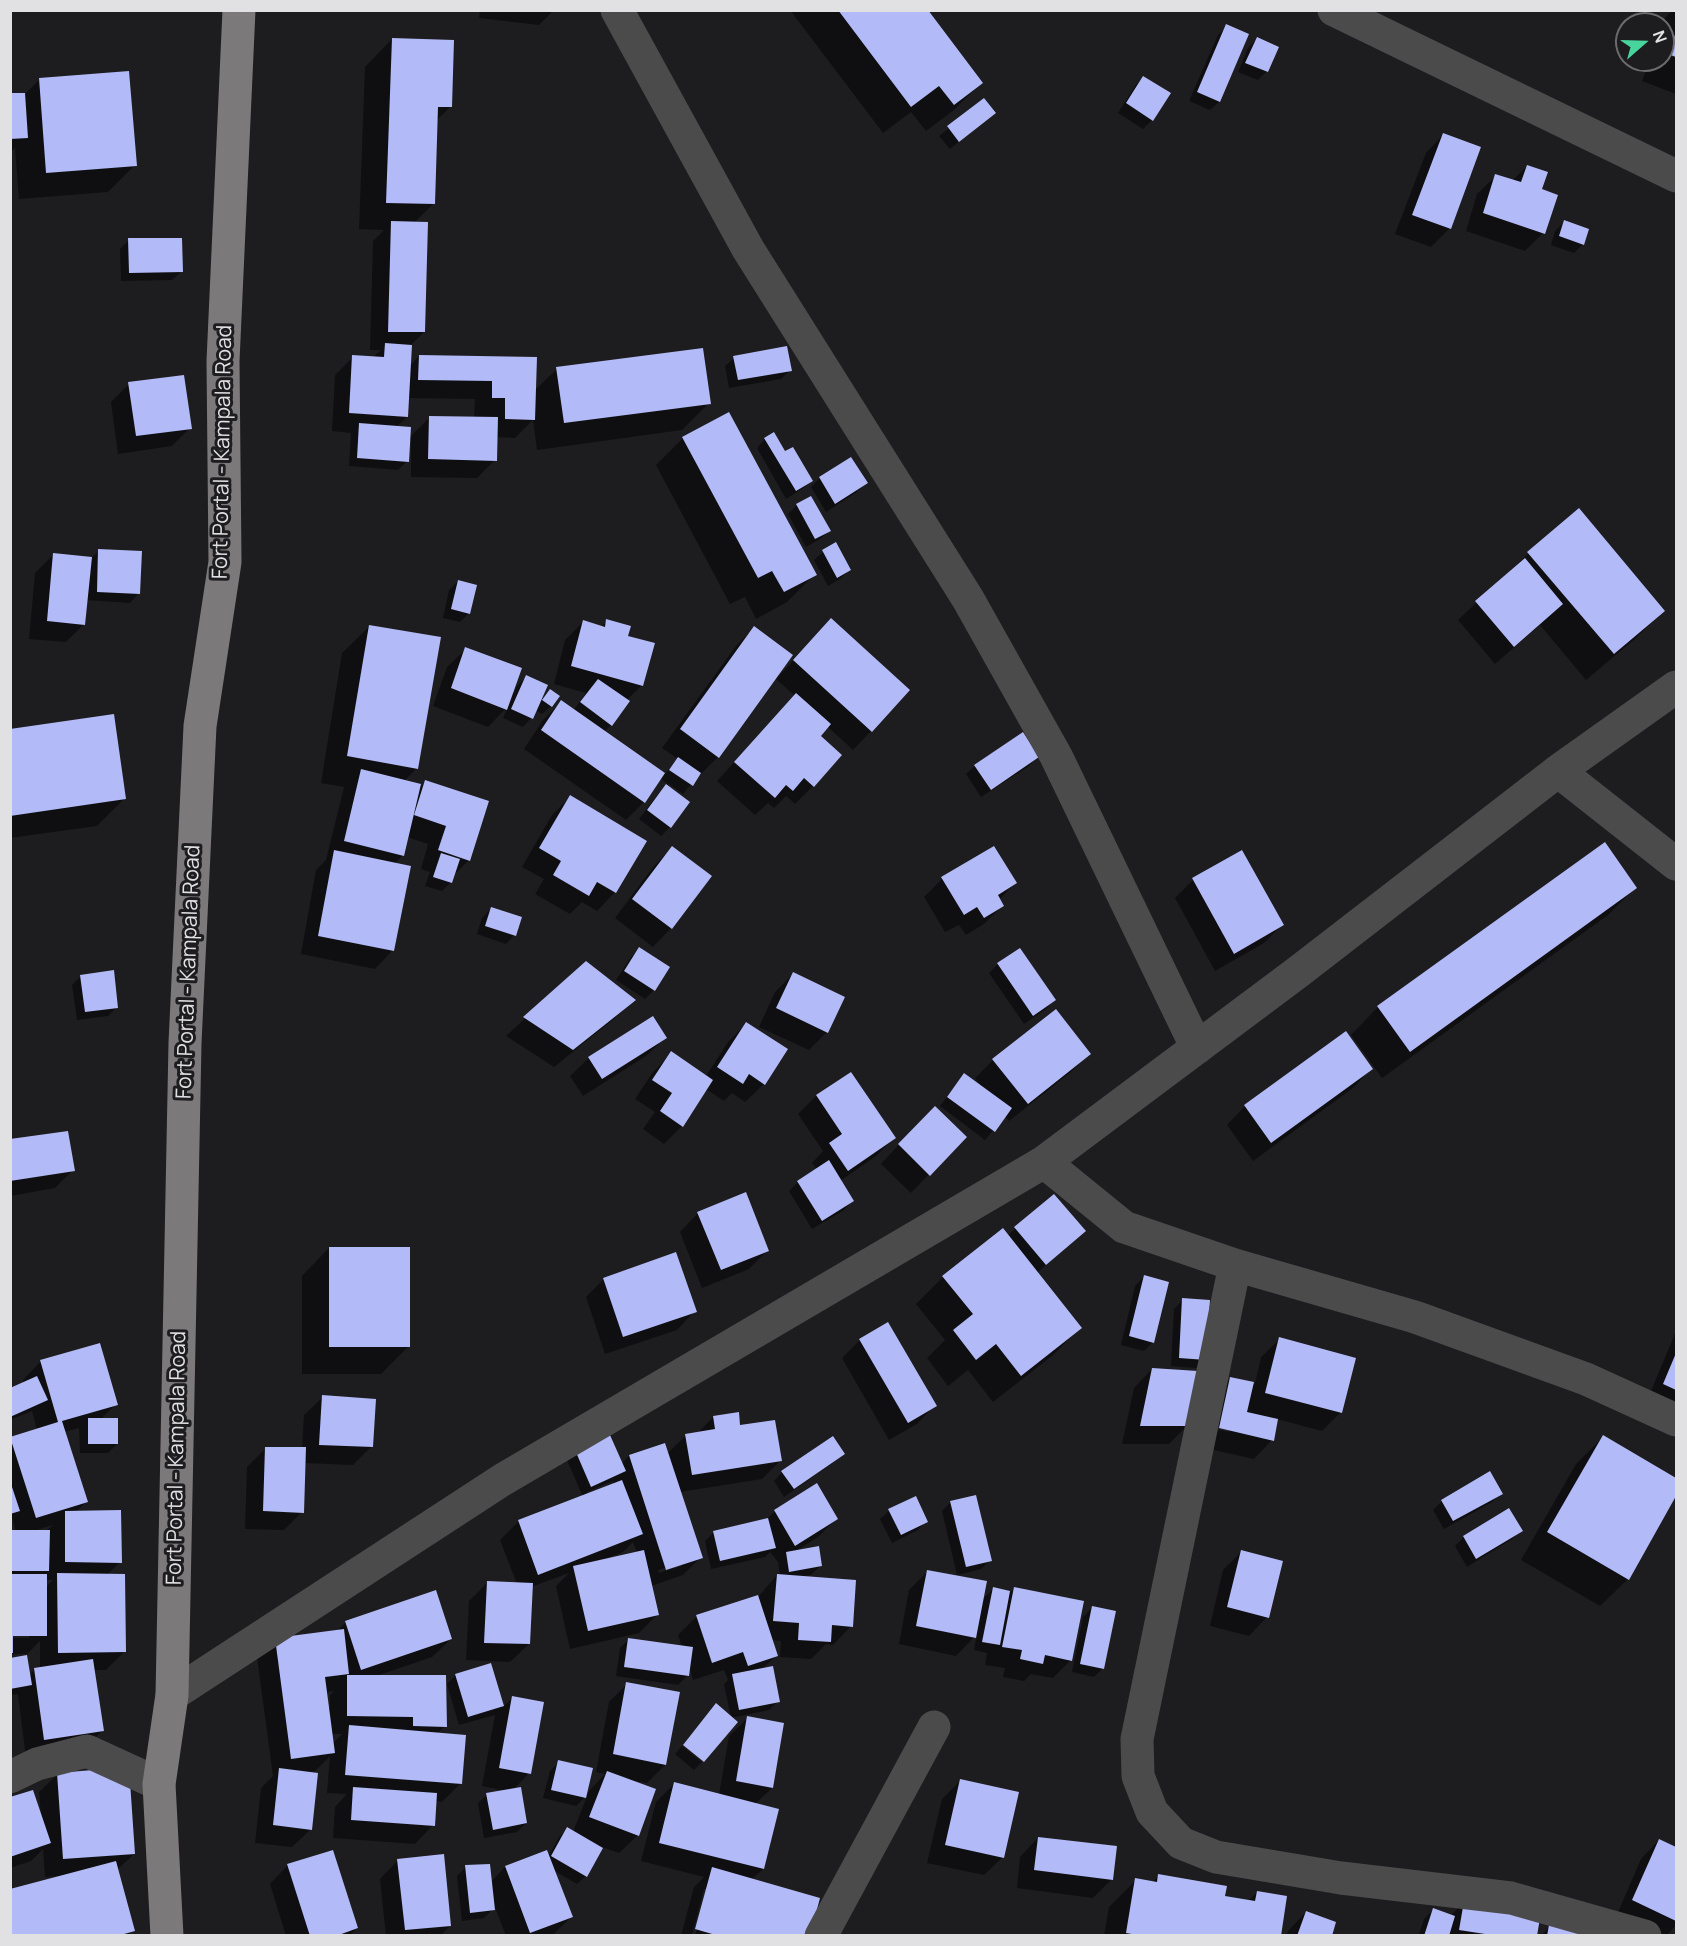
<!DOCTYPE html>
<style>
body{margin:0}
#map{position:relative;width:1687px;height:1946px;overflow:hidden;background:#1d1c1e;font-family:Manrope,sans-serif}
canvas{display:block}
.frame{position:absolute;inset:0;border:12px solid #e1e0e2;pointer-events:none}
.north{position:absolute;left:1615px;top:12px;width:60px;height:60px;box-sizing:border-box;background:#1d1c1e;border:2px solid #6b6a6c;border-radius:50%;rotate:70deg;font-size:16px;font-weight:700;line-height:24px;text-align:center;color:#e1e0e2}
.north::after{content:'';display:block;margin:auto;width:21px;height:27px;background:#48d49d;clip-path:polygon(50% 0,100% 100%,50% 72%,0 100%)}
</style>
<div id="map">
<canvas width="1687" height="1946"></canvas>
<div class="frame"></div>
<div class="north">N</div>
</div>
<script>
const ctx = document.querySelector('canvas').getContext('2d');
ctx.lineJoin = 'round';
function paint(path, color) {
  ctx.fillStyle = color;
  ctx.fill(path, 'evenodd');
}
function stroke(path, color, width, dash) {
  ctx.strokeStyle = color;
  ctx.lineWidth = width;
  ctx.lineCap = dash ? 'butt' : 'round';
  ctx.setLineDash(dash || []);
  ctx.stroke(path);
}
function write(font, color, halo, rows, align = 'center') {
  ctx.font = font + ' Manrope,sans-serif';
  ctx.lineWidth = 6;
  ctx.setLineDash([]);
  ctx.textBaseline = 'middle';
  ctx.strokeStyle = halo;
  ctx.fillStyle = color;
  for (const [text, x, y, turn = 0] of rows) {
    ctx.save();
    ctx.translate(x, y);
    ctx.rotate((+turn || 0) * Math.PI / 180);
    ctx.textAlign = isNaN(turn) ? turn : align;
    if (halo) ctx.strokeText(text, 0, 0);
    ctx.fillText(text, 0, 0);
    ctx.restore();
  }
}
paint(new Path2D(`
 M480,10h74l-15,15 -60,-7z
 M790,10h136l55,73 -27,27 -28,21 -15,-19 -28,21z
 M1672,10h4v45l-13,-5v-26l3,-7z
 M1227,26l20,9 -28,67 -9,8 -21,-9 29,-66z
 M392,39l58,68 -14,14 -3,83 -19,19 10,109 -13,13 -1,21 9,-10 115,35 23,-22 152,34 -27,27 -145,20 -4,-30 -18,18 -19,-1 -1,23 -18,18 -66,-1v-37h-2l-2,21 -9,9 -49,-4 2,-33 -19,-2 3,-56 18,-18 19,1 9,-8h-11l3,-109 11,-11 -25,-1 6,-162zM408,398l67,1 -1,19 -44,-1 -21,21 -13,-11 11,-10z
 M1257,39l10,32 -9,9 -20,-8 10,-24z
 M1663,53l13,5v36l-34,-13 8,-21h13z
 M1143,77l9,43 -9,9 -25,-16 17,-27z
 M40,79l95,86 -27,27 -89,7 -4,-51 -5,5v-58l15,-1z
 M984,100l10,13 -44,36 -11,-13z
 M1444,134l35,14 -30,81 -18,18 -36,-13 31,-81z
 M1527,166l13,24 3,43 -18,18 -59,-20 11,-37 19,-18 16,5z
 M1564,222l19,22 -9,9 -23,-8 4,-14z
 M129,240l52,32 -9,8 -51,1 -1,-32z
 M734,358l56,12 -9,9 -52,9 -4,-22z
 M129,384l61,44 -18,18 -54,8 -7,-52z
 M683,438l132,136 -28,28 -31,17 -11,-22 -15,7 -74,-139z
 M765,439l20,14 26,28 -9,8 -16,10 -29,-51z
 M851,459l15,24 -9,9 -31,20 -15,-25 9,-9z
 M797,505l32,26 -9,8 -14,8 -18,-33z
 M835,544l14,26 -9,9 -12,7 -14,-26 9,-8z
 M99,551l39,43 -8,9 -44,-3 -2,24 -18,18 -37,-3 6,-66 18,-18 38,3z
 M1529,553l134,58 -27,27 -50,42 -46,-55 -45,39 -37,-44z
 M458,581l11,32 -9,9 -17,-4 6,-28z
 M607,621l19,16 16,48 -16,16 -15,24 -7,7 61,42 13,-15 -16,-11 74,-102 18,-18 25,48 34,-37 58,92 -18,19 -26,-24 -9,10 -5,50 -18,18 -9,-8 -12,12 -6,-5 -13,12 -38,-34 78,-85 -20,-18 -57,79 -18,18 -1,-1 -16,20 -14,-10 -2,2 3,41 -9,9 -22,-17 19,-25 10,-10 -8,-6 -16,24 -18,18 -102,-71 19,-29 18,-18 12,9 13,-18 -32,-9 11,-44 18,-18 18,5z
 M370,626l47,142 -13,13 15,7 7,-6 43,78 -16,16 -2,6 -9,9 -17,-5 5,-14 -9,-3 7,-25 -21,-7 -4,18 -9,9 -1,86 -18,19 -74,-15 15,-84 10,-10 18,-73 -23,-4 21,-130z
 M466,649l46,43 2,1 3,-7 9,-9 13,25 11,-11 1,15 -9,8 -7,-4 -4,8 -8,9 -20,-9 5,-12 -20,21 -55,-21 14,-39z
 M10,730l114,69 -27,27 -87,12z
 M1037,757l-8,9 -48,31 -15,-23 9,-8z
 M570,797l75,44 -30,51 -18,19 -15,-9 -12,12 -35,-20 9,-15 -22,-12 30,-52z
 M672,848l38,28 -39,52 -18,19 -38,-29 39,-52z
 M1241,852l41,73 -18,18 -49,28 -40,-73 18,-18z
 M942,879l73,4 -16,17 3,6 -18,18 -18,11 -7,-10 -14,7 -21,-35z
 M1635,888l-27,27 -226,163 -31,-43 27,-28z
 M491,909l23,26 -8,9 -29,-10 5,-16z
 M639,949l29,19 -14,22 -9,9 -29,-19 15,-23z
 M586,963l47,37 -18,18 -61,49 -48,-31z
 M998,964l56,36 -8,9 -22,15 -35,-51z
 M793,974l34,58 -18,18 -50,-23 16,-35z
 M81,976l36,31 -9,9 -31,4 -5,-35z
 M746,1024l40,26 -22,34 -19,18 -13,-9 -8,8 -18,-12 -24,37 -18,18 -21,-15 12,-17 -20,-13 18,-27 19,-19 34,23 22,-34z
 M665,1038l-19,18 -63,40 -13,-20 19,-18z
 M1089,1054l-18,18 -62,49 -4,-5 -20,24 -45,-34 24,-31 17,12 -6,-9 18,-18z
 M1371,1069l-18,19 -100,73 -26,-36 18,-19z
 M850,1074l44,64 -18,18 -36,25 12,20 -8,9 -32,19 -23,-38 9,-9 19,-12 -5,-7 11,-12 -25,-37 18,-18z
 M916,1126l49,11 -54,56 -30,-29z
 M10,1141l63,29 -18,18 -45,8z
 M698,1213l69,38 -18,18 -47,19 -22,-56z
 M1015,1229l69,2 -47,42 43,55 -27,27 -60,47 -25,-32 -20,16 -21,-28 18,-18 -29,-36 27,-27 64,-41z
 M329,1248l80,98 -28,28h-79v-98z
 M1144,1277l9,65 -9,9 -23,-6 14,-59z
 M604,1279l91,32 -18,19 -72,24 -19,-57z
 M1183,1300l22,59 -9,9 -25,-2 3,-57z
 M1676,1331v76l-30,-4z
 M1280,1339l74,20 -14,54 -18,18 -45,-12 -5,21 -18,19 -53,-12 11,-50 19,-19 24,6 6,-27zM1212,1425l17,4v3l-18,-4z
 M860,1340l75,65 -18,19 -28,16 -47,-82z
 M41,1361l75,43 -15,15 16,25 -9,9h-28l-1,-25 -15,4 22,70 -10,10 44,50 -13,13 17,77 -18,18h-13l9,61 -18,18 -58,9 -8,-64 -8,1v-36l19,17 6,-7h5v-28l-13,13h-17v-16h19v-3h-19v-103h6l-4,-15 -2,2v-80l27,-9 -5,-19 -22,9v-31l14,-6 -1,-3zM53,1525l-6,5 -14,1zM45,1580h8l-8,8z
 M1152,1369l36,56 -19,19h-47l12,-56z
 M323,1397l48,50 -18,18 -49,-2 -2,49 -18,18 -39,-1 2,-62 19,-19 36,1 2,-34z
 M713,1417l67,44 -18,18 -82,13 21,65 -18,18 -32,11 6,29 -18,18 -69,16 -14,-63 13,-13 -38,14 -2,57 -19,18 -44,-2 3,-59 18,-18 30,1 -17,-44 18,-18 65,-25 -16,-37 9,-9 45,13 8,-8 38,-2 19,-19 11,-1zM613,1481l1,4 -26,10 -1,-3zM633,1542l4,11 -29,7v-2l15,-6zM681,1563v3l-22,7 -1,-3z
 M1603,1437l73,43v13l-48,86 -28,27 -79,-46 55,-96z
 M843,1454l-9,8 -50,35 -10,-16 8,-9z
 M816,1486l21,32 -19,19 -24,15 26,14 -9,9 -8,1 48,50 -18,19 -7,-1 -15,15 -31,-2 1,-16 -9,-1 5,15 -15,14 16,32 -9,9 -38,8 -27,42 -20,-16 24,-30 23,4 -7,-34 4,-4 -4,-10 -31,10 -4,-15 -2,11 -9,9 -62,-9 4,-28 9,-9 53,8 -4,-12 19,-19 62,-20 18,-21 3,1 -2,-14 -8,-10 -5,5 -54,12 -6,-28 9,-9 52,-12 8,-8z
 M1501,1493l-9,9 -48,27 -11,-19 9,-9z
 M951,1502l39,58 -9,9 -24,6 -15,-64z
 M889,1511l37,10 -8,9 -26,13 -12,-24z
 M1521,1531l-9,8 -45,28 -12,-21 9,-9z
 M1241,1552l26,65 -18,19 -39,-10 13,-56z
 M928,1571l53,30 12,-12 15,6 6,-6 57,71 -18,18 -22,-4 -7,7 -21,-4 2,-9 -20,-3 2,-12 -13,-3 3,-16 -21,22 -57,-12 10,-54z
 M1092,1608l11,60 -9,9 -22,-5 11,-55z
 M346,1622l105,17 -19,18 -56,19 69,50 -8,8 23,50 -18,18 -7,-1 -2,24 -18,19 -82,-6 2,-31 12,-13 -20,-1 3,-37 -15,15 -7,1 3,57 -19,18 -37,-4 6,-55 12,-12 -16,-119 18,-18 62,-8zM334,1691l-4,4v13h-2l-2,-16zM331,1734h11l-10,10z
 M490,1665l13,42 10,-9 16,75 -16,17 13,33 -9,9 -33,6 -6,-35 9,-8 19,-4 -24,-5 13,-71 -36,10 -12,-41 9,-9z
 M627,1684l38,81 -18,18 -12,-2 3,54 -19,18 -17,-6 -16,29 -9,8 -24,-14 18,47 -19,19h-46l-13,-34v7l-9,9 -22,3 -5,-45 9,-9 25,15 14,-15 41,-15 2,5 11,-20 8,-8 6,3 16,-41 16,-17 -9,-2 13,-70z
 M748,1718l24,70 -17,16 22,6 -14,59 -12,11 57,56h-113l12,-47h-3l-12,47h-11l13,-49 10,-10 -63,-16 15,-59 18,-18 45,11 10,-59z
 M682,1746l20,16 -8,8 -19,-16z
 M559,1762l26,35 -9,9 -33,-8 7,-27z
 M58,1774l76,80 -17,16 16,60 -5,6h-118l50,-60 -15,1 -2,-28 -12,12 -21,7v-69l31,15 -2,-22z
 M960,1781l43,76 -19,18 -57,-12 15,-64z
 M1038,1838l74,41 -19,19 -76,-10 3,-31z
 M1659,1840l17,8v77l-10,11h-15l-36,-17 26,-60z
 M398,1860l52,66 -10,10h-54l-6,-57z
 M288,1865l69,63 -8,8h-63l-16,-52z
 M1159,1875l65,22 24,4 10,-9 21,44h-175l5,-29 27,-27 16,3z
 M1464,1902l72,34 -117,-2 5,-15 9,-9 17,6z
 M1306,1912l24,24h-44l2,-5z
 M1550,1926l44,10h-53z`), '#0007');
paint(new Path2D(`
 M838,10h90l55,73 -29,22 -15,-19 -28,21z
 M1226,24l23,10 -29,68 -23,-10z
 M1676,32v25l-8,-3z
 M1257,37l22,10 -11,25 -23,-9z
 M392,38l62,2 -2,67h-14l-3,97 -49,-1z
 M129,71l8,95 -91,7 -7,-95z
 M1143,76l28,17 -18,28 -27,-18z
 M10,93h15l3,45 -18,1z
 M984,98l12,15 -37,29 -12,-16z
 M1443,133l38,14 -30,82 -39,-14z
 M1527,165l21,7 -6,17 16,6 -13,39 -62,-21 12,-39 26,8z
 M1564,220l25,9 -5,16 -25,-9z
 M391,221l37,1 -3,110h-37z
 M128,238h54l1,34 -54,1z
 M385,343l27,2 -4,72 -59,-4 3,-58 32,2z
 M787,346l5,25 -54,9 -5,-24z
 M703,348l8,56 -147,19 -8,-56z
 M419,355l118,2 -2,63 -30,-1v-21h-13v-17l-74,-1z
 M184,375l8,54 -56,7 -8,-54z
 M729,412l88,163 -33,17 -12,-21 -14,7 -76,-141z
 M429,416l69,1 -1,44 -69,-2z
 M359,423l52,4 -2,35 -52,-4z
 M774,432l11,19 8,-4 20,34 -17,10 -32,-53z
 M851,457l17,26 -33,21 -16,-27z
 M811,496l20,35 -16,8 -19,-35z
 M1579,508l86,103 -51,43 -87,-102z
 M836,542l15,28 -14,8 -15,-28z
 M98,549l44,2 -2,43 -43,-2z
 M53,553l39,4 -7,68 -38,-4z
 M1525,558l38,46 -49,43 -39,-46z
 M458,580l19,5 -7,29 -19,-5z
 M831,618l79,72 -38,42 -79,-72z
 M606,619l25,7 -3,10 27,7 -12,43 -72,-20 12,-46 22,7z
 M369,625l72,12 -23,132 -71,-13z
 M754,626l39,29 -74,103 -39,-29z
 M465,647l57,21 -15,42 -56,-22z
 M526,675l22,10 -15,34 -22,-10z
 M598,679l32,22 -18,25 -32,-24z
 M550,689l10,7 -8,11 -10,-7z
 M796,693l35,31 -10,12 21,19 -28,32 -10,-9 -11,13 -7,-6 -11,13 -41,-36z
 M561,700l104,73 -20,30 -104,-73z
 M114,714l12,85 -116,17v-87z
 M1023,732l16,25 -48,33 -17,-25z
 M678,757l23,16 -8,13 -24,-16z
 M361,769l60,15 -17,72 -60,-15z
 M425,780l64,21 -19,60 -32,-11 8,-24 -32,-11z
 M666,784l24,18 -19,26 -24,-18z
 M570,795l77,46 -31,52 -19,-11 -8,14 -36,-21 8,-14 -22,-13z
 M1605,842l32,46 -227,164 -33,-46z
 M672,846l40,30 -40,53 -40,-30z
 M994,846l23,37 -19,12 6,11 -20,12 -7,-11 -13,8 -23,-38z
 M334,850l77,16 -17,85 -76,-15z
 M1242,850l42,75 -50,29 -42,-76z
 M441,853l19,6 -8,24 -19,-6z
 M491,907l31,10 -6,19 -31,-10z
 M639,947l31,20 -15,24 -31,-20z
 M1020,948l36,52 -23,16 -36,-53z
 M586,961l50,39 -63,50 -50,-33z
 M114,970l4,38 -33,4 -5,-37z
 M793,972l52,25 -17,36 -52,-25z
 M1056,1009l35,45 -63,50 -36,-45z
 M653,1016l14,22 -65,41 -14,-22z
 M746,1022l42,27 -23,36 -16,-11 -6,10 -26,-17z
 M1346,1031l27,38 -102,74 -27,-38z
 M671,1051l42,29 -30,47 -23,-16 12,-18 -20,-13z
 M851,1072l45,66 -48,33 -19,-28 13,-9 -26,-39z
 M964,1073l48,35 -17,24 -48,-35z
 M935,1106l32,31 -37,39 -32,-32z
 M68,1131l7,40 -65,10v-42z
 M829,1160l25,41 -32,20 -25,-40z
 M746,1192l23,59 -48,19 -24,-58z
 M1054,1194l32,37 -40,34 -32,-38z
 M1003,1228l79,100 -61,48 -25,-32 -20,16 -23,-30 20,-16 -31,-38z
 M329,1247h81v100h-81z
 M676,1252l21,60 -74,25 -20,-59z
 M1144,1275l25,7 -15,61 -25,-7z
 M1182,1298l28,2 -4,60 -27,-2z
 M888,1322l49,84 -29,17 -49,-84z
 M1279,1337l77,21 -14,55 -77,-20z
 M100,1343l18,62 -56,16 26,81 -52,16 -26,-81 48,-15 -18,-62z
 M1676,1353v37l-13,-6z
 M1152,1368l46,3 -9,55h-49z
 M37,1376l11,24 -38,17v-29z
 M1230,1377l24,5 -7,30 31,7 -4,22 -55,-13z
 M322,1395l54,4 -3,48 -54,-2z
 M739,1412l1,13 35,-5 7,41 -90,14 -7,-41 30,-5 -2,-13z
 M88,1418h30v26h-30z
 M610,1435l16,36 -35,16 -16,-37z
 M1603,1435l73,43v18l-47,84 -82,-48z
 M833,1436l12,18 -51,35 -13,-18z
 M665,1443l38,115 -37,12 -37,-115z
 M265,1447h41l-2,66 -41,-2z
 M1490,1471l13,23 -50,27 -12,-21z
 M622,1480l21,54 -105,41 -20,-55z
 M10,1481l10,30 -10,3z
 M817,1483l21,36 -43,27 -21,-36z
 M976,1495l16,66 -26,6 -16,-66z
 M916,1496l12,26 -27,13 -13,-26z
 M1509,1508l14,23 -47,28 -13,-23z
 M121,1510l1,53 -57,-1v-51z
 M768,1518l8,30 -56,13 -7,-30z
 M10,1530h40l-1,41h-39z
 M819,1546l3,20 -33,6 -3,-20z
 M644,1550l15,65 -71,16 -15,-65z
 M1241,1550l42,11 -14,57 -42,-11z
 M927,1570l60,11 -11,57 -60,-12z
 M57,1573l68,1 1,78 -68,1z
 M12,1574h35v62h-34v17h-3z
 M777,1574l79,6 -3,47 -21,-2 -1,17 -33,-2 1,-17 -26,-2z
 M487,1581l46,2 -3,61 -46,-1z
 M993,1587l17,4 -10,54 -18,-3z
 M1014,1587l70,14 -12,60 -27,-6 -2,9 -23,-5 2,-9 -20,-3z
 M436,1590l16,49 -91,31 -16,-49z
 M758,1595l20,61 -30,10 -5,-14 -31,11 -16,-48z
 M1092,1606l24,5 -12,58 -24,-5z
 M344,1629l5,45 -24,3 10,76 -44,6 -16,-121z
 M628,1638l65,9 -4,29 -65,-9z
 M27,1655l5,30 -22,4v-31z
 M93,1659l11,72 -60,9 -10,-72z
 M491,1663l13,43 -36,11 -13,-43z
 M773,1666l7,36 -41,8 -7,-36z
 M347,1675h99l1,52 -34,-1v-9l-66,-1z
 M626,1682l54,10 -14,73 -53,-11z
 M512,1696l32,6 -13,72 -32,-6z
 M716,1703l22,19 -34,40 -21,-17z
 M747,1716l37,7 -11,65 -37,-7z
 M349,1725l117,10 -4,49 -117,-9z
 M558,1760l35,8 -7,30 -35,-8z
 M129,1767l6,87 -72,5 -6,-86z
 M279,1768l39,5 -6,57 -39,-5z
 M607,1771l49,18 -17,47 -50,-19z
 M960,1779l59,13 -15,66 -59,-13z
 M674,1782l105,27 -15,60 -105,-26z
 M353,1787l84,6 -2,33 -84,-6z
 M521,1787l6,36 -34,7 -7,-37z
 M33,1790l18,53 -41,14v-60z
 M567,1827l36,21 -16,29 -36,-21z
 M1038,1837l79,9 -4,34 -79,-10z
 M1659,1839l17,8v74l-44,-21z
 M333,1850l25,78 -22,8h-26l-23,-72z
 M547,1850l26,67 -43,16 -25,-67z
 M444,1854l7,72 -46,4 -8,-71z
 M116,1861l19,70 -18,5h-107v-47z
 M490,1864l5,46 -25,3 -5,-48z
 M712,1867l108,31 -10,38h-91l-24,-7z
 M1158,1874l69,12 -2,10 30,5 2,-10 30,5 -6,40h-138l-17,-3 9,-55 22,4z
 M1464,1901l77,11 -4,24h-39l-39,-6z
 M1433,1908l22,8 -6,20h-25z
 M1306,1911l30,11 -4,14h-35z
 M1549,1925l48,11h-50z`), '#b2baf7');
stroke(new Path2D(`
 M617,10l131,239 220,350 88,157 141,292
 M1334,10l342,166
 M1558,771l118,93
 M1044,1162l80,65 111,38 180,52 171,62 90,41
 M1235,1265l-98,474 1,37 14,36 29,31 35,14 125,21 170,20 134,38
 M172,1695l330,-215 542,-318 254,-190 260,-201 118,-84
 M10,1777l27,-13 50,-13 72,33
 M821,1936l113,-209`), '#4c4b4c', 33);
stroke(new Path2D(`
 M167,1936l-8,-152 13,-89 13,-652 15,-317 25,-164 -2,-201 16,-351`), '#7c797b', 33);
write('21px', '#e1e0e2', '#1d1c1e', [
 ["Fort Portal - Kampala Road",223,452,-89],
 ["Fort Portal - Kampala Road",189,972,-88],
 ["Fort Portal - Kampala Road",177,1458,-89]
]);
</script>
